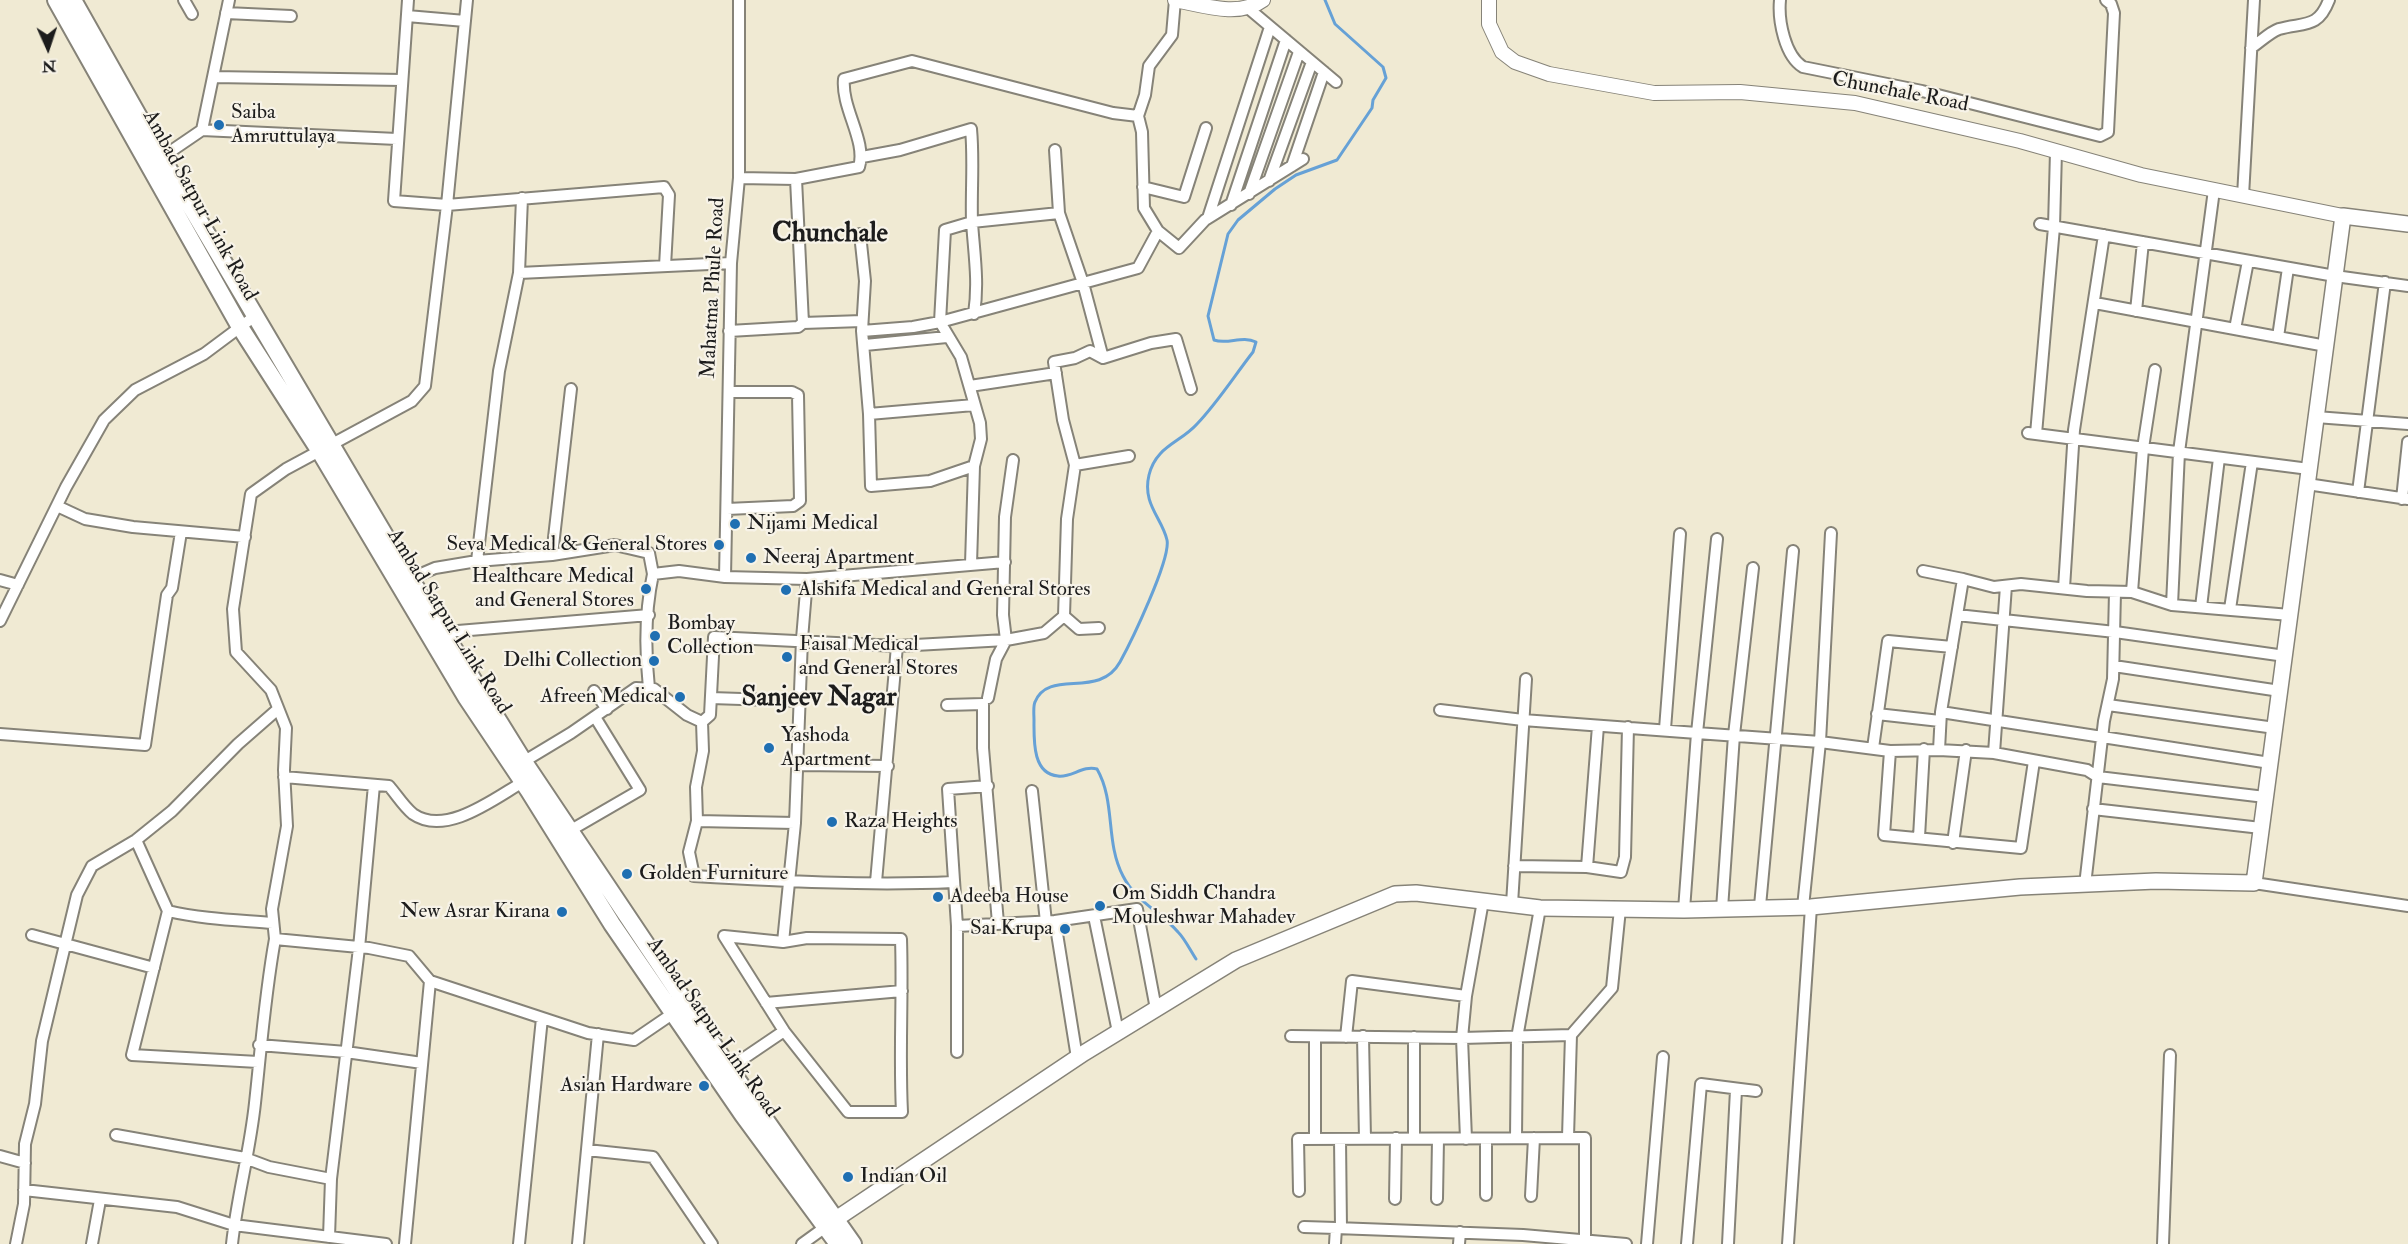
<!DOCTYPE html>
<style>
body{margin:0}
#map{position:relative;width:2408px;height:1244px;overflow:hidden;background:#f0ead3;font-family:"IM FELL Double Pica",serif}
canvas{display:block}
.north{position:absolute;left:18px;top:18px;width:60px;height:60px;-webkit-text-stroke:4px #f7f3e8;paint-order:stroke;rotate:177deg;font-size:16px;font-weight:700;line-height:24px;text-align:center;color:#1c1c1c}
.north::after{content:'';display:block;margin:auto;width:21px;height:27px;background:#1c1c1c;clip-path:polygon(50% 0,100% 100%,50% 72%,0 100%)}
</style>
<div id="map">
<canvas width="2408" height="1244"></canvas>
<div class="north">N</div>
</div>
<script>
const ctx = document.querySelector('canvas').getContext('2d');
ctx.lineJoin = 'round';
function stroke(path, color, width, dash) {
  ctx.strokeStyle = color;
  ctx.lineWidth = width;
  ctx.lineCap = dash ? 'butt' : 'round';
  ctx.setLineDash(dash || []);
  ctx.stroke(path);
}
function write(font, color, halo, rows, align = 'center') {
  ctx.font = font + ' "IM FELL Double Pica",serif';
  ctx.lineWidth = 4.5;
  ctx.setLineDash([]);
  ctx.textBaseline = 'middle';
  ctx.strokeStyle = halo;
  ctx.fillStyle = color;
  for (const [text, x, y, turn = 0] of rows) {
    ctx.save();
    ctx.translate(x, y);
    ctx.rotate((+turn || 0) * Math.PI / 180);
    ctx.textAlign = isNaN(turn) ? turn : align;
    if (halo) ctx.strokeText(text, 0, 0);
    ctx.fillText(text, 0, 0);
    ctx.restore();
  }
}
stroke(new Path2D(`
 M1196,959c-6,-9 -11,-20 -18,-27 -18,-21 -42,-30 -55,-56 -18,-34 -7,-74 -26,-107 -14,-4 -26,9 -39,7 -26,-2 -24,-37 -24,-56 0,-5 -1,-14 1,-18 14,-34 64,-2 85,-40 11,-20 51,-103 47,-122 -5,-22 -25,-36 -18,-65 7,-29 31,-32 48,-51 21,-22 38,-49 56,-72l3,-10c-14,-7 -28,3 -42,-2l-6,-24 20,-82 10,-14 37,-31 21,-14 41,-15 35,-52 1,-8 13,-22 -3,-11 -48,-43 -10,-24`), '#66a1d6', 3);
const minor = new Path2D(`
 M184,0l8,14
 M408,0l-14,201 53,4 217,-18 5,8 -4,71
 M1780,0c-2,21 5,56 23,67l119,24 178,45 8,-4 6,-119 -3,-9 -5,-4
 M1248,8l88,74
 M226,13l65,3
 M407,16l58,5
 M2251,48c9,-6 19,-16 28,-19 25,-7 39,0 50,-29
 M213,77l189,3
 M1138,116l4,16 2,76 14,23 21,17 26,-28 98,-61
 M202,130l195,9
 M1055,150l4,63 24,70 20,75
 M862,157l38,-7 71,-21c3,31 0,62 1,93 2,31 7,60 2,92
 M158,160l44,-30 27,-130
 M1292,166l32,-94
 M739,178l57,1 63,-12c8,-26 -18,-59 -15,-88l68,-18 201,52 25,3 7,-21 4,-29 23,-31 3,-35
 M796,179l7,144
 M1269,181l43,-119
 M1143,187l41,10 22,-69
 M1249,194l50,-142
 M2243,196l11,-196
 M1231,205l55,-165
 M1208,218l62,-191
 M2040,224l295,52 73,10
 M860,234l5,47 -3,50 7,83 2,72 59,-5 44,-15
 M519,273l212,-10
 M2095,303l231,43
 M2136,311l7,-69
 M2235,329l13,-68
 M729,331l69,-4 5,-4 59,-2
 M862,331l51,-4 27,-5 198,-54 20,-37
 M2278,337l10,-69
 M865,345l82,-8
 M970,386l86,-13
 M869,414l105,-9
 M2316,417l92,7
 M2028,433l281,36
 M2036,434l18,-207 2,-76
 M1075,465l54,-9
 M2307,484l101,15
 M2358,492l27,-210
 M2402,499l6,-57
 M57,506l28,13 48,8 112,10
 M727,509l66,-3 7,-5 -2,-106 -6,-3h-63
 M552,555l19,-166
 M477,561l22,-190 20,-98 3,-75
 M971,564l3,-98 7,-27 -1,-16 -19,-66 -21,-35 5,-92 27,-8 87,-9
 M1923,571l40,8
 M725,577l6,-314 8,-85v-178
 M807,579l198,-17
 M0,580l18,5
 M407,580l28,-12 42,-7 75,-6 63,-10 34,8 4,21 26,-3 46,6 82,2 -5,60 -7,184 -12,119
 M2064,588l10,-158 30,-195
 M2132,592l11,-144 12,-78
 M2172,605l7,-153 35,-262
 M2201,607l18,-149
 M2230,609l22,-147
 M1957,615l158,17 170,24
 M1064,616l15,13 20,-1
 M0,621l66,-134 38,-67 31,-30 69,-36 51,-38
 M446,632l203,-17
 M897,646l109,-6 -3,-25 2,-98 8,-57
 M2114,666l166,25
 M649,688c-4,-37 -4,-77 4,-114
 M594,691l13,18
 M711,698l91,3
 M988,698l8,-39 10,-19 38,-7 20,-17 3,-97 8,-54 -12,-45 -9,-58 21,-4 15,-7 13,7 48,-15 25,-4 15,50
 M947,705l36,-1v44l15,175
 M2108,705l167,23
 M1440,710l83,10 174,13 20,-194
 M1941,712l329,51
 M1877,714l63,7
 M702,722l8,-7 4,-78 183,9 -21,236
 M1665,729l15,-195
 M0,734l145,11 22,-150 5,-7 9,-56
 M1873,748l15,-107 64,6
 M1939,750l55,3 93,17 11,7 167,20
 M1890,751l-6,84 137,13 13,-87
 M1994,753l12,-167
 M518,765l53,-32 65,-45 18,1 33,26 15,7 1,29 -7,36 1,34 -8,31 5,24c86,5 173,10 259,6
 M798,765l90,1
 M284,777l105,9c7,8 15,21 24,28 33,23 82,-16 110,-32
 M988,786l-40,3 9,137 98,-5 22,137
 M1032,791l14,131
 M2093,809l168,19
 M697,821l98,2
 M571,830l69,-40 -45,-73
 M1919,837l5,-88
 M136,840l32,71 -36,144 126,7
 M1953,843l13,-93
 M1514,866l73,1 34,5 4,-15 3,-130
 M1587,867l11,-141
 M2254,883l154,23
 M2085,885l19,-164 9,-42 2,-87
 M1512,904l14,-225
 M1760,906l33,-355
 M1803,907l17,-165 11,-209
 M1722,909l12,-174 19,-167
 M1684,910l13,-177 123,9 70,9 49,-1 2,-38 22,-133 31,8 27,-3 66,7 45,1 40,13 118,10
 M168,911c34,8 70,9 105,12
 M1094,916l24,116
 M1055,921l82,-12 19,100
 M32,935l122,33
 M275,939l-3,-30 15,-83 -3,-56 2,-42 -15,-38 -35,-38 -3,-43 18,-115 35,-25 126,-68 13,-15 22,-181 20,-205
 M766,1003l136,-12
 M1291,1036l171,2 109,-3 41,-47 8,-79
 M1363,1036l2,103
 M1315,1037v101
 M1346,1037l6,-56 114,15
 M259,1045l87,7 76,11
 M957,1052v-126
 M725,1071l59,-40 -60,-95 59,6 24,-4 94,1c2,58 -2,115 1,173h-54l-64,-81
 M116,1135l129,23 24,9 62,12
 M1568,1137l3,-102
 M1414,1138v-101
 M1516,1138l1,-100 23,-130
 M1340,1139l1,89
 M1466,1139l-4,-101 4,-42 17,-95
 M1486,1139v56
 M587,1150l66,7 59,87
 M0,1156l25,7
 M24,1190l153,17 57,18 152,19
 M1299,1191l-1,-52 287,-1v106
 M1531,1196l3,-58
 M1395,1199l1,-61
 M1437,1199l1,-60
 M1304,1227l32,1 -1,16
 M1336,1228l187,7 103,9
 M329,1237l2,-58 28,-231 15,-163
 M16,1244l8,-40 1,-60 10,-40 7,-63 35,-146 15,-29 44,-26 36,-29 66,-67 40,-35
 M92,1244l8,-44
 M232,1244c5,-47 18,-93 23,-141 6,-55 10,-109 20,-164l94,9 40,8 21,25 158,52 46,7 44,-30
 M405,1244l25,-263
 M519,1244l23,-226
 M578,1244l20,-210
 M802,1244l29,-21
 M1459,1244l1,-12
 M1647,1244l16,-187
 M1687,1244l14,-160 55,7
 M1728,1244l8,-154
 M1788,1244l23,-337
 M2163,1244l7,-189`);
const tertiary = new Path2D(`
 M1175,0c27,5 64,18 88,0
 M1489,0v24l13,28 13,10 34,12 105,19 86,-1 115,11 165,38 121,34 202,41`);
const secondary = new Path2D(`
 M836,1219l248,-166 152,-93 159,-66 21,-1 124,15 144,2 127,-3 209,-20 136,-6 98,2 89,-667 65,8`);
const primary = new Path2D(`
 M56,0l184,327 79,123 147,247 63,94 83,133 131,191 95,129
 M73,0l89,158 248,420 114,184 205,306 124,176`);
stroke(minor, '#868378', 14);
stroke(tertiary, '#868378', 16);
stroke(secondary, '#868378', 18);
stroke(primary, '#868378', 20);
stroke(minor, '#fff', 10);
stroke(tertiary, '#fff', 14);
stroke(secondary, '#fff', 15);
stroke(primary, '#fff', 16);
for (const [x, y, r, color] of [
 [219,125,6,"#1f6fb2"],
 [735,524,6,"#1f6fb2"],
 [719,545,6,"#1f6fb2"],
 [751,558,6,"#1f6fb2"],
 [646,589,6,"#1f6fb2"],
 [786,590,6,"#1f6fb2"],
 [655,636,6,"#1f6fb2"],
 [787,657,6,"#1f6fb2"],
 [654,661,6,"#1f6fb2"],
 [680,697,6,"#1f6fb2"],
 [769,748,6,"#1f6fb2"],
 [832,822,6,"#1f6fb2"],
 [627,874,6,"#1f6fb2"],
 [938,897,6,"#1f6fb2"],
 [1100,906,6,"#1f6fb2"],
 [562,912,6,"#1f6fb2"],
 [1065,929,6,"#1f6fb2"],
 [704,1086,6,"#1f6fb2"],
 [848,1177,6,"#1f6fb2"]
]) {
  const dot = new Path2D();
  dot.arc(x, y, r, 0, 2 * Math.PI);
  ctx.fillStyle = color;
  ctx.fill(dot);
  stroke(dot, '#f7f3e8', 2);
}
write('21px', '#1c1c1c', '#f7f3e8', [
 ["Chunchale Road",1900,93,11],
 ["Ambad Satpur Link Road",199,206,61],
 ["Mahatma Phule Road",714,288,-87],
 ["Ambad Satpur Link Road",448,622,58],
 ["Ambad Satpur Link Road",712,1028,55]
]);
write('21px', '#1c1c1c', '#f7f3e8', [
 ["Saiba",231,113],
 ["Amruttulaya",231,137],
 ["Nijami Medical",747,524],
 ["Seva Medical & General Stores",707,545,"right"],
 ["Neeraj Apartment",763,558],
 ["Healthcare Medical",634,577,"right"],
 ["and General Stores",634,601,"right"],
 ["Alshifa Medical and General Stores",798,590],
 ["Bombay",667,624],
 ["Collection",667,648],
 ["Faisal Medical",799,645],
 ["and General Stores",799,669],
 ["Delhi Collection",642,661,"right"],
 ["Afreen Medical",668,697,"right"],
 ["Yashoda",781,736],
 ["Apartment",781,760],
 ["Raza Heights",844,822],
 ["Golden Furniture",639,874],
 ["Om Siddh Chandra",1112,894],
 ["Mouleshwar Mahadev",1112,918],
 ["Adeeba House",950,897],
 ["New Asrar Kirana",550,912,"right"],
 ["Sai Krupa",1053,929,"right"],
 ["Asian Hardware",692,1086,"right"],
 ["Indian Oil",860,1177]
], 'left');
write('bold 27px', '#1c1c1c', '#f7f3e8', [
 ["Chunchale",830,235],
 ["Sanjeev Nagar",819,699]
]);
</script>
